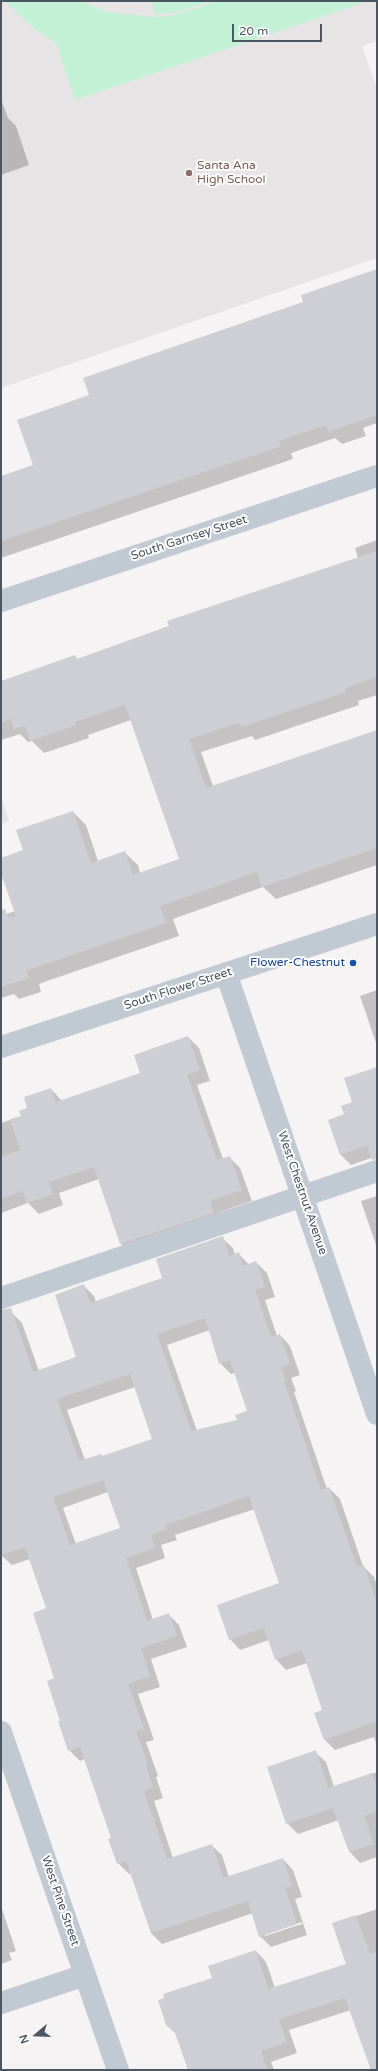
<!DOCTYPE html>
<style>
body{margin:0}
#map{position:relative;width:378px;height:2071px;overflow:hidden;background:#f5f3f3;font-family:"Varela Round",sans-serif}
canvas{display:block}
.frame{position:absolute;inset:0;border:2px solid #4a5661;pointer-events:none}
.north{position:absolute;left:16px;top:2015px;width:40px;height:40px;-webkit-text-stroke:3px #fff;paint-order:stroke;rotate:251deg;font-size:11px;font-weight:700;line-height:16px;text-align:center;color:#4a5661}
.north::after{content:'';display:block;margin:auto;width:14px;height:18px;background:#4a5661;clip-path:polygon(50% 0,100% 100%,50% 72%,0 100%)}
.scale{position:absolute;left:232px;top:24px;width:90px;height:18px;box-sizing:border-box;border:2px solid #4a5661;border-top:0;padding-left:5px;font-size:12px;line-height:14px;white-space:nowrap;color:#4a5661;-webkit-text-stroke:3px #fff;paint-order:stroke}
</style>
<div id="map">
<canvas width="378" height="2071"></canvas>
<div class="frame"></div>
<div class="north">N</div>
<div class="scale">20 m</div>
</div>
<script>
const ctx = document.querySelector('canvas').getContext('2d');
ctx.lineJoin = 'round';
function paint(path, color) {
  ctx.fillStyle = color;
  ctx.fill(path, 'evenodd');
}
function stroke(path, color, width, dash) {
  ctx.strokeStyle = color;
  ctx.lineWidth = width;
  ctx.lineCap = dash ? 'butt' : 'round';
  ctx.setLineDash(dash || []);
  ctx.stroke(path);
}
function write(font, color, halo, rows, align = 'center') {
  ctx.font = font + ' "Varela Round",sans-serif';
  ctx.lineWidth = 4;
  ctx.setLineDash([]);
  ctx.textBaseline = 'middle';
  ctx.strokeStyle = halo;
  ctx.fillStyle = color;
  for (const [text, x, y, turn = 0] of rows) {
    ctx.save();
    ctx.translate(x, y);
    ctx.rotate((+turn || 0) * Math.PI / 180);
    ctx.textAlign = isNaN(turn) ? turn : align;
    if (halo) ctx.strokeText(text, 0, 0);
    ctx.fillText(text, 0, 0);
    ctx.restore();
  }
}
paint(new Path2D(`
 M1,1h376v40l-15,5 15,43v169l-376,130z
 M1,797l8,24 -8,3z`), '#e6e4e5');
paint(new Path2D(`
 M5,1h75l26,11 48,5 13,-1 17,-4 33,-11h151l-293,99 -19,-57 -24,-16z
 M151,1h60l-34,11 -22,2z`), '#c3f1d5');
paint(new Path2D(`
 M1,99l7,19 8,8 13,39 -28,10z
 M377,270v153l-14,5 3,8 -24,8 -7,-6 -44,15 2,6 -292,99v-81l33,-12 56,-69z
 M377,540v155l-19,6 1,4 -104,35 -3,-4 -51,16 12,34 164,-55v134l-101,34 -13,-12 -90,32 6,17 -132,45 -8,3 2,8 -22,7 -5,-5 -13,4v-82l14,-5 -14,-41v-11l23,-8 49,-39 13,13 12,36 26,-9 14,13 2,8 41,-14 -50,-139 -43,15 1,3 -45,15 -12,-12 -4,1 -8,-8 -19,6v-58l73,-26 4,3 280,-101 -3,-10z
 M377,990v56l-17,-50z
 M188,1037l11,11 11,33 -13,4 26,74 6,-2 11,11 12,33 -32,11 4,11 -92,32 -11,-11 -22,-65 -40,14 4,12 -24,9 -11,-11 -27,10v-90l21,-7 29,-27 11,12 79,-27z
 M377,1068v88l-26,9 -11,-11 5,-39z
 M377,1196v52l-16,-47z
 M222,1238l11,10 2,7 3,-2 11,12 7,-3 11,11 8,24 -10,3 12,36 3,-1 10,11 10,29 -9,3 5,13 -2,1 33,97 2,-1 11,11 23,67 11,11 3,8v161l-3,-9 -39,13 -11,-11v-28l-17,-48 -21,7 -10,-11 -7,-19 -29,10 -10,-11 50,-55 -25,-75 -80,26 2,5 -16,5 4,13 -29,10 17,52 15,-6 11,11 8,22 -36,12 9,28 -22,7 16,46 -8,2 12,34 -2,1 7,21 -9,3 19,57 38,-13 11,10 7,22 54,-18 10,11 9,27 -7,2 12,36 -36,12 -11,-11 -7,-23 -91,31 -11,-11 -20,-60 -2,1 -11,-11 -5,-25 -28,-79 -5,2 -11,-11 -13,-72 -9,-69 -17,-50 -18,6 -11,-10v-239l11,-3 10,10 17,48 38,-13 7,-72 10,10 2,6 67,-23zM210,1330l10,33 11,11 4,-1 13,39 -10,8 -41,11 -30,-86zM135,1387l19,53 -51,17 -18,3 -18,-50zM108,1492l13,37 -45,15 -13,-36zM302,1922v2l-37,12v-2z
 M315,1752l11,10 8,25 43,-15v85l-17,6 -10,-11 -11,-32 -41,14 -11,-11z
 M1,1906l15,45 -7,2 3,7 -11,4z
 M377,1909v161h-5l-21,-60 -62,20 8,23 -26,9 3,8h-85l24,-92 43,-27 10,11 9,26 72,-23 -14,-41z`), '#0003');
paint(new Path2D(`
 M377,269v146l-49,17 -2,-7 -47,16 2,5 -280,95v-65l32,-11 -16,-45 72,-25 -6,-17 220,-76 -2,-7z
 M377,551v126l-32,11 1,4 -105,35 -2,-4 -50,16 17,49 171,-58v118l-115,39 -5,-15 -97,34 6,17 -132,45 -8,3 3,7 -28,9v-77l4,-1 3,9 8,-2 -15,-42v-16l22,-8 -7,-20 57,-19 18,52 34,-12 8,24 46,-16 -54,-154 -50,17 1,3 -46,16 -5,-15 -11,3 -3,-10 -10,4v-42l74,-26 2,4 92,-33 -2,-5z
 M188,1036l12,34 -13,5 30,85 13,-4 12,34 -32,11 4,12 -94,31 -26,-77 -45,15 4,12 -26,9 -4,-12 -22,8v-42l19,-7 -10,-31 11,-3 -2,-5 8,-3 -3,-11 27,-9 5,14 84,-29 -6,-18z
 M377,1067v92l-5,1 -5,-15 -27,10 -12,-35 16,-6 -3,-8 11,-4 -8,-24z
 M223,1236l6,20 10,-4 4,14 13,-5 9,26 -10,3 16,47 9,-3 10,30 -9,3 5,14h-2l37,109 8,-3 28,80 7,-2 13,39v117l-53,19 -10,-27 8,-3 -20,-60 -27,10 -11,-32 -35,12 -12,-35 62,-22 -30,-87 -84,29 2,4 -16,6 4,13 -29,10 21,63 22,-8 8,23 -36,12 9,28 -22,8 16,45 -8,2 12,34 -2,1 7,21 -9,4 23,68 45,-15 11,34 60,-20 9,28 -7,2 12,36 -38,13 -11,-36 -97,32 -25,-72 -9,3 -9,-25 3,-1 -31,-91 -12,4 -10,-30h2l-13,-40 7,-3 -21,-65 13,-5 -21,-61 -24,8v-245l10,-2 22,64 43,-15 -21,-62 29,-11 6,19 72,-25 -6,-19zM205,1318l14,46 11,-4 17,51 -12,4 2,5 -46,11 -34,-97zM130,1374l22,65 -50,17 -1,-2 -22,7 -22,-62zM103,1480l17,48 -50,17 -17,-48z
 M316,1750l12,38 44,-15 5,15v23l-13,5 10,28 -25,8 -16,-44 -47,16 -19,-57z
 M356,1915l14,39 7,-2v118h-6l-26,-72 -66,21 8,23 -26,9 6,19h-79l-13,-37 -9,-8 -8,-25 6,-2 -1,-4 49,-16 -4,-12 48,-16 12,39 78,-25 -14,-41z`), '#cdcfd5');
stroke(new Path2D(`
 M1,601l376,-125
 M226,973l151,441
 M1,1047l376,-123
 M1,1298l376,-127
 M1,1732l117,338
 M1,2003l84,-28`), '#c1cad2', 22);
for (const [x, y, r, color] of [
 [189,173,4,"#8d6e63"],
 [353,963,4,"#1a4fb4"]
]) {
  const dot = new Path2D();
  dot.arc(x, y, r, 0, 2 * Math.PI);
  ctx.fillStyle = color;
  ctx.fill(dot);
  stroke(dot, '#fff', 1.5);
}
write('12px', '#785e54', '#fff', [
 ["Santa Ana",197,166],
 ["High School",197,180]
], 'left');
write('12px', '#4a5661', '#fff', [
 ["South Garnsey Street",189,538,-18],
 ["South Flower Street",178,989,-18],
 ["West Chestnut Avenue",302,1193,71],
 ["West Pine Street",60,1901,71]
]);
write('12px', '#164399', '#fff', [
 ["Flower-Chestnut",345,963]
], 'right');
</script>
